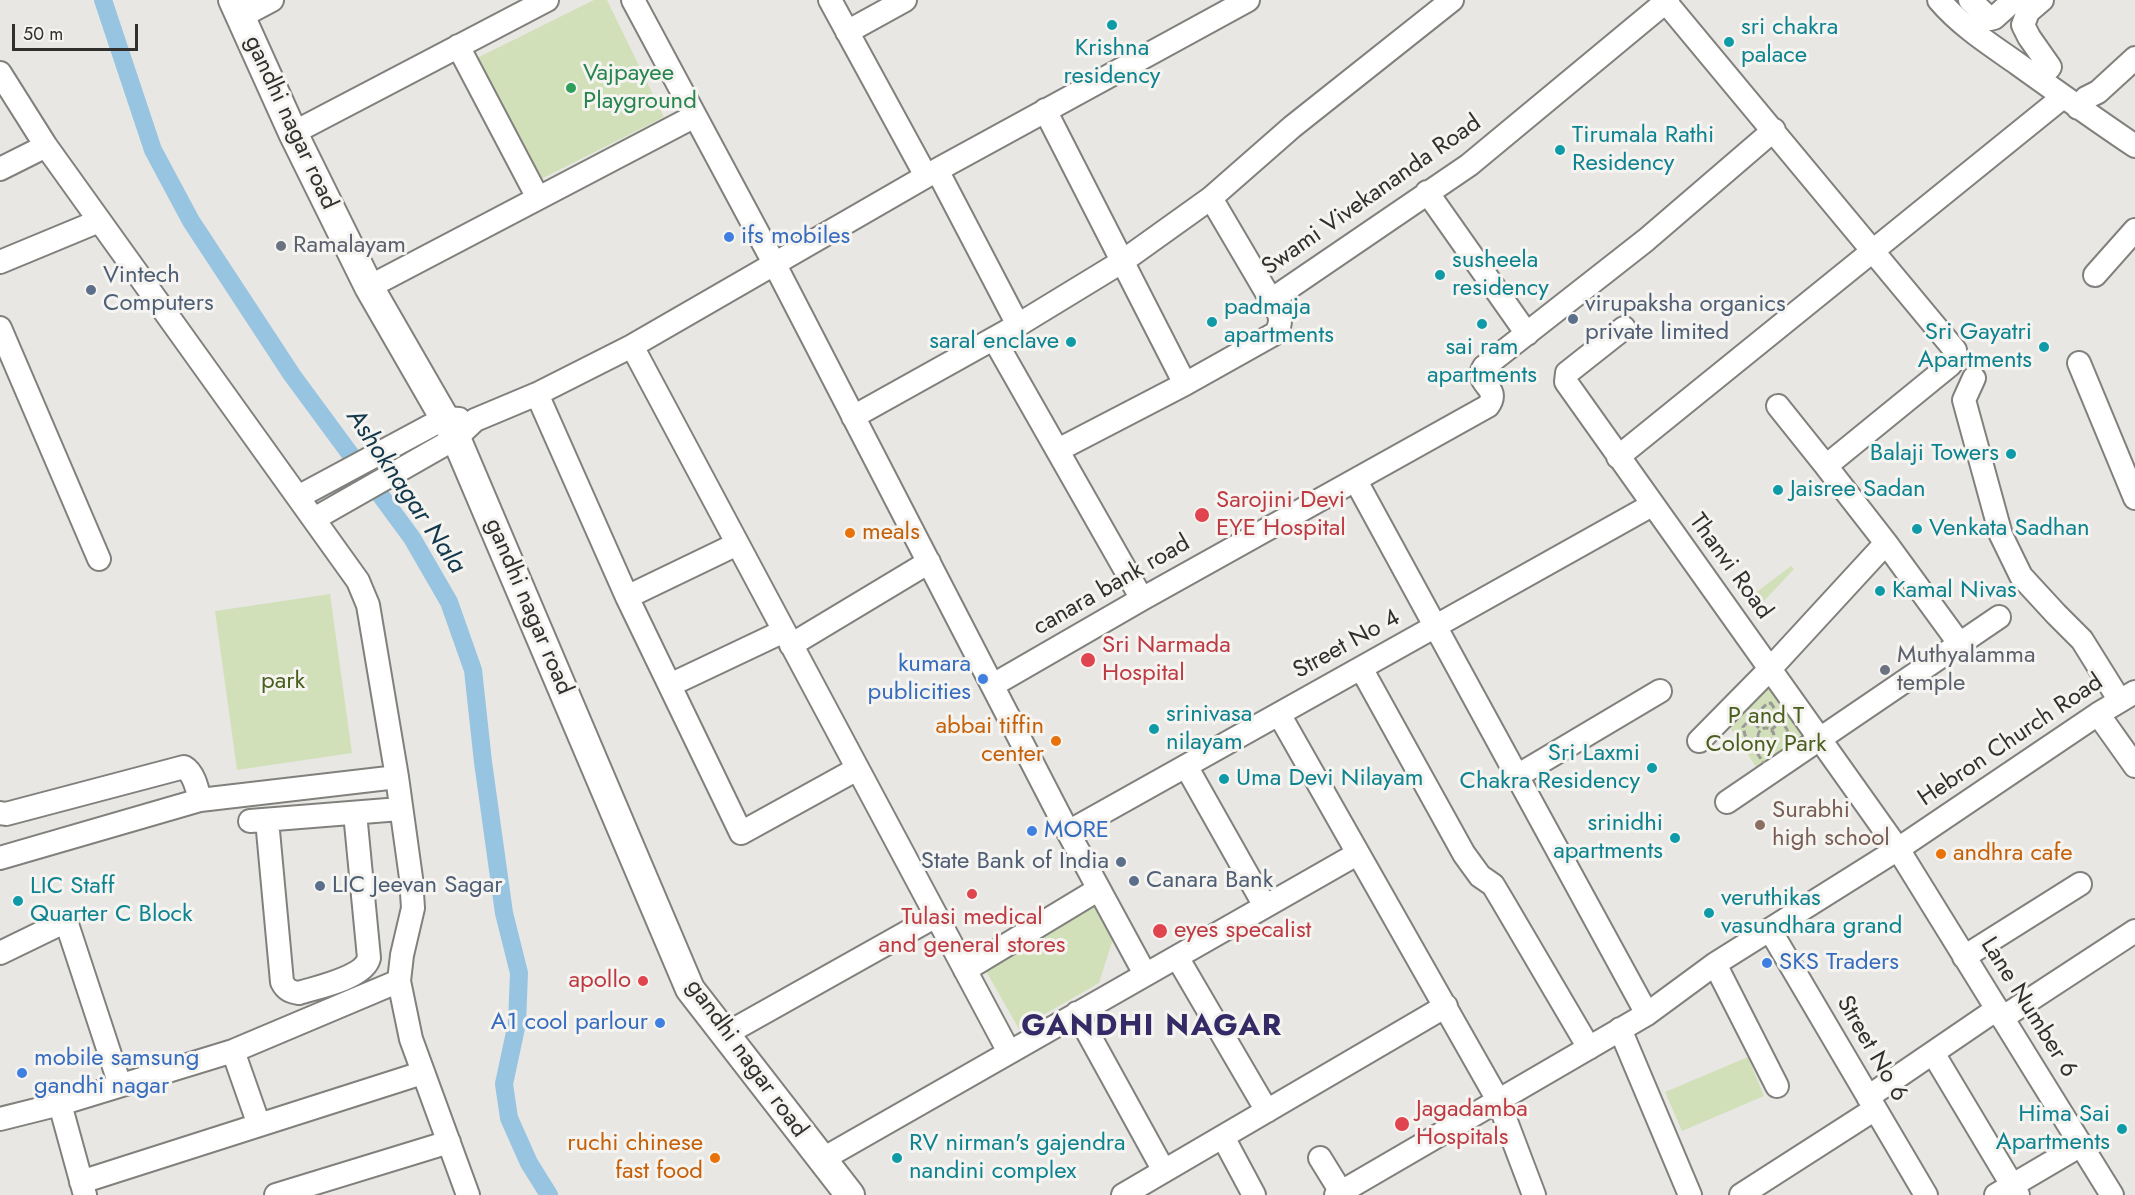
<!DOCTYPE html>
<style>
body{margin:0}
#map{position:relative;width:2135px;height:1195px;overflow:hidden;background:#e8e7e4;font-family:Jost,sans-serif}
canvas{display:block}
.scale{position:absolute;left:12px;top:24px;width:126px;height:27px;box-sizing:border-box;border:3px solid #31302f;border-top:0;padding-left:8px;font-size:18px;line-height:21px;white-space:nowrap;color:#31302f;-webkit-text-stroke:4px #f5f4f1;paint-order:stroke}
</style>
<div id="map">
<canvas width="2135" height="1195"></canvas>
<div class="scale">50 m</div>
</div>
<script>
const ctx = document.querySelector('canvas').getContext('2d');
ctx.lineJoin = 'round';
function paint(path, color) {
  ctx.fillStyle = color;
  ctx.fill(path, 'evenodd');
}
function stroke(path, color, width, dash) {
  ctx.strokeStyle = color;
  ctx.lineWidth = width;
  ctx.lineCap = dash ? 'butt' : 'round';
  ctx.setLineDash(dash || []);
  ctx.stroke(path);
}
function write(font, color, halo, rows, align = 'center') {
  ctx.font = font + ' Jost,sans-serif';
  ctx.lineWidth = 6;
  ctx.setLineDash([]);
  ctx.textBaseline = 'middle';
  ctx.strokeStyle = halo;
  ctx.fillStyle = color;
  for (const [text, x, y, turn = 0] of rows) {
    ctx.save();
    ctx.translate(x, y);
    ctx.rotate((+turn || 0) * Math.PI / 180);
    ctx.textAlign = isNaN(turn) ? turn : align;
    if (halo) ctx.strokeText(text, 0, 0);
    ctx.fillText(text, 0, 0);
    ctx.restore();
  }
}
paint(new Path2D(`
 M594,0h13l57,117 -127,64 -60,-123z
 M1791,566l3,3 -31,33 -9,-8z
 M330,594l22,159 -115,17 -22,-159z
 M1765,681l42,62 -47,30 -33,-50z
 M1094,901l20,35 -15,47 -80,46 -36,-63z
 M1748,1057l16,39 -82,35 -17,-39z`), '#d1e0b9');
stroke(new Path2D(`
 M103,0l50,150 38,71 101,154 120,163 37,64 24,68 10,92 21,151 15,60 -2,50 -13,61 5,34 20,45 20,32`), '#97c4e0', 18);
const minor = new Path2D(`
 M633,0l141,263 294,569 77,142
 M830,0l96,176
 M1664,0l291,350 1,7 -6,8 -124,101 60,77 73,100
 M1939,0c22,26 52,45 79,64 39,28 77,55 117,82
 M1970,0l20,19 4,-1 20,-18
 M240,17l32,-17
 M847,32l58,-32
 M458,46l80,152
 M0,73l46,73 312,435 10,24 29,172 14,101 2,30 -11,47 -3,26 12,58 57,156
 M2039,79l11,-12 -21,-30 -6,-12 5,-13 14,-12
 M2078,108l8,-10 12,-6 37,-34
 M1045,110l140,274
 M293,133l254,-133
 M0,169l46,-23
 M937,170l81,155
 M1427,192l100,142
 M1211,198l60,102
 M0,262l99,-41
 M2095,275l40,-45
 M369,287l326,-171
 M0,328l99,231
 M1624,328l-57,45 -1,9 332,467 214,346
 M994,339l148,260
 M632,346l377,706
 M2079,363l56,135
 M1974,378l-10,22 37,135 20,41 35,38 26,26 38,61
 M537,394l90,203 114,236 116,-64
 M1778,406l48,60
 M853,417l165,-92 105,-64 88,-63 81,-71 160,-127
 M1058,450l127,-66 91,-51c8,-14 3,-20 -5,-33l198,-135 199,-165
 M1618,457l445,-360
 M1356,481l291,533
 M298,497l147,-79 14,1
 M314,519l142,-81 19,-18 62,-26 95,-48 305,-176 311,-170
 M627,597l110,-53
 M791,645l138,-83
 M1361,668l103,186 16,22 13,9 9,15 87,148
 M670,685l114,-54
 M993,685l149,-86 346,-193c14,-19 -15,-22 -4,-39l162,-127 128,-110
 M1279,714l219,386 36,95
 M2098,714l37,52
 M1699,741l71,-72 116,-126
 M1186,766l79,140
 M1517,776l143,-85
 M1727,802l272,-185
 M0,813l6,1 178,-47c10,6 13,21 16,33
 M267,820l15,162c4,8 9,10 17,11 19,-6 65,-15 70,-35l-14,-145
 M250,821l150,-12
 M1068,832l584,-327
 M0,858l200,-58 197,-23
 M1770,930l156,265
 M0,953l66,-32 54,164
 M1177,957l90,154
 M1964,957l116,-73
 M1715,964l62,122
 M965,970l134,-81
 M1077,1013l87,158
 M2002,1018l133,-87
 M1620,1029l70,166
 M724,1035l212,-119
 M233,1051l26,74
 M1933,1053l85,142
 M1868,1097l129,-88
 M60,1104l25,91
 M0,1119l60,-15 173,-53 166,-70
 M1223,1137l31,58
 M1320,1158l21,34
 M821,1160l536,-306
 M81,1182l341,-109
 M276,1195l173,-53
 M1123,1195l323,-189
 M1336,1195l311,-181 68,-50 183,-115 200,-135 37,-22
 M1741,1195l134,-86
 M1996,1195l85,-50`);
const major = new Path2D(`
 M233,0l60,133 76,154 87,151 234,551 160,206`);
stroke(minor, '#81807d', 26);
stroke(major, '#81807d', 32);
stroke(new Path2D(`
 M1771,703l24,40 -28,21 -4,-2 -18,-27 -2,-8 8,-9 16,-14z
 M1750,716l10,14
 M1758 736a8 8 0 1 1 16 0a8 8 0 1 1-16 0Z
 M1771,730l11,-9`), '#9b9a98', 3, [6, 3]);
stroke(minor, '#fff', 22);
stroke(major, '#fff', 28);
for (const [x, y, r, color] of [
 [1112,25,6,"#0f9aa8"],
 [1729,42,6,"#0f9aa8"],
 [571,88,6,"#2e9e5b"],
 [1560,150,6,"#0f9aa8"],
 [729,237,6,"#3f7fe0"],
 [281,246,6,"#6b7280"],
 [1440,275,6,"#0f9aa8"],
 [91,290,6,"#5c6f8a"],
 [1573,319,6,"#5c6f8a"],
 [1212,322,6,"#0f9aa8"],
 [1482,324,6,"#0f9aa8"],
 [1071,342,6,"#0f9aa8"],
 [2044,347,6,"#0f9aa8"],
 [2011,454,6,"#0f9aa8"],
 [1778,490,6,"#0f9aa8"],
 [1202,515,8,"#e0444e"],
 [1917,529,6,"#0f9aa8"],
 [850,533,6,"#e8710a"],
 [1880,591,6,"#0f9aa8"],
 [1088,660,8,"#e0444e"],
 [1885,670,6,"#6b7280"],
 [983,679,6,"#3f7fe0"],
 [1154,729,6,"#0f9aa8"],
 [1056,741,6,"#e8710a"],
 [1652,768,6,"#0f9aa8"],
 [1224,779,6,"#0f9aa8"],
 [1760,825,6,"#8d6e63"],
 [1032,831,6,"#3f7fe0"],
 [1675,838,6,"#0f9aa8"],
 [1941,854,6,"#e8710a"],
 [1121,862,6,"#5c6f8a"],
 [1134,881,6,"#5c6f8a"],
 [320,886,6,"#5c6f8a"],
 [972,894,6,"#e0444e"],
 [18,901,6,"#0f9aa8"],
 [1709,913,6,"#0f9aa8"],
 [1160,931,8,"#e0444e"],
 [1767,963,6,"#3f7fe0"],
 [643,981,6,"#e0444e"],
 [660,1023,6,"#3f7fe0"],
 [22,1073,6,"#3f7fe0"],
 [1402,1124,8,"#e0444e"],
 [2122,1129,6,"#0f9aa8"],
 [715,1158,6,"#e8710a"],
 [897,1158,6,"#0f9aa8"]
]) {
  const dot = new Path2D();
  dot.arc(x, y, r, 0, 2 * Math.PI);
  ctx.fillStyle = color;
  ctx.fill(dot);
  stroke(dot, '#f5f4f1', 2);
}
write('24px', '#0d838f', '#f5f4f1', [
 ["sri chakra",1741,28],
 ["palace",1741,56],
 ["Krishna",1112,49,"center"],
 ["residency",1112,77,"center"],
 ["Tirumala Rathi",1572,136],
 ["Residency",1572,164],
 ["susheela",1452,261],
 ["residency",1452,289],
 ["padmaja",1224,308],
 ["apartments",1224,336],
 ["Sri Gayatri",2032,333,"right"],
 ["Apartments",2032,361,"right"],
 ["saral enclave",1059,342,"right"],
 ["sai ram",1482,348,"center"],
 ["apartments",1482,376,"center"],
 ["Balaji Towers",1999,454,"right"],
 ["Jaisree Sadan",1790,490],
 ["Venkata Sadhan",1929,529],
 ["Kamal Nivas",1892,591],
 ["srinivasa",1166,715],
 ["nilayam",1166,743],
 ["Sri Laxmi",1640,754,"right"],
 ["Chakra Residency",1640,782,"right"],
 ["Uma Devi Nilayam",1236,779],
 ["srinidhi",1663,824,"right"],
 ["apartments",1663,852,"right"],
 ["LIC Staff",30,887],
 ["Quarter C Block",30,915],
 ["veruthikas",1721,899],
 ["vasundhara grand",1721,927],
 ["Hima Sai",2110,1115,"right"],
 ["Apartments",2110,1143,"right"],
 ["RV nirman's gajendra",909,1144],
 ["nandini complex",909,1172]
], 'left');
write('24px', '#27864d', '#f5f4f1', [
 ["Vajpayee",583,74],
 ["Playground",583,102]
], 'left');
write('24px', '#31302f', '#f5f4f1', [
 ["gandhi nagar road",290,123,65],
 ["Swami Vivekananda Road",1372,196,-35],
 ["Thanvi Road",1730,567,54],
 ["canara bank road",1112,586,-30],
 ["gandhi nagar road",528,607,67],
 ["Street No 4",1347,645,-29],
 ["Hebron Church Road",2011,741,-34],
 ["Lane Number 6",2028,1008,58],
 ["Street No 6",1871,1049,60],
 ["gandhi nagar road",746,1059,54]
]);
write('24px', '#366cbe', '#f5f4f1', [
 ["ifs mobiles",741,237],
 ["kumara",971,665,"right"],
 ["publicities",971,693,"right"],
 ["MORE",1044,831],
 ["SKS Traders",1779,963],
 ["A1 cool parlour",648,1023,"right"],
 ["mobile samsung",34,1059],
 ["gandhi nagar",34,1087]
], 'left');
write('24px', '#5b616d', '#f5f4f1', [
 ["Ramalayam",293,246],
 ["Muthyalamma",1897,656],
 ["temple",1897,684]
], 'left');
write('24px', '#4e5e75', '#f5f4f1', [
 ["Vintech",103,276],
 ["Computers",103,304],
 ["virupaksha organics",1585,305],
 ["private limited",1585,333],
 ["State Bank of India",1109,862,"right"],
 ["Canara Bank",1146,881],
 ["LIC Jeevan Sagar",332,886]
], 'left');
write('24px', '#be3a42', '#f5f4f1', [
 ["Sarojini Devi",1216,501],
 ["EYE Hospital",1216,529],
 ["Sri Narmada",1102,646],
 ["Hospital",1102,674],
 ["Tulasi medical",972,918,"center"],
 ["and general stores",972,946,"center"],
 ["eyes specalist",1174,931],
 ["apollo",631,981,"right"],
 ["Jagadamba",1416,1110],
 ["Hospitals",1416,1138]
], 'left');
write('24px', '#c56008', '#f5f4f1', [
 ["meals",862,533],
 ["abbai tiffin",1044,727,"right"],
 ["center",1044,755,"right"],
 ["andhra cafe",1953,854],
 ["ruchi chinese",703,1144,"right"],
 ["fast food",703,1172,"right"]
], 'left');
write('24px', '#4a5e1e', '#f5f4f1', [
 ["park",283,682],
 ["P and T",1766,717],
 ["Colony Park",1766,745]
]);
write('24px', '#785e54', '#f5f4f1', [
 ["Surabhi",1772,811],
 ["high school",1772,839]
], 'left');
write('italic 26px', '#13384c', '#f5f4f1', [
 ["Ashoknagar Nala",405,492,56]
]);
ctx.letterSpacing = '1.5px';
write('bold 30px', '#342a65', '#f5f4f1', [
 ["GANDHI NAGAR",1152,1028]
]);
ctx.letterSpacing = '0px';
</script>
